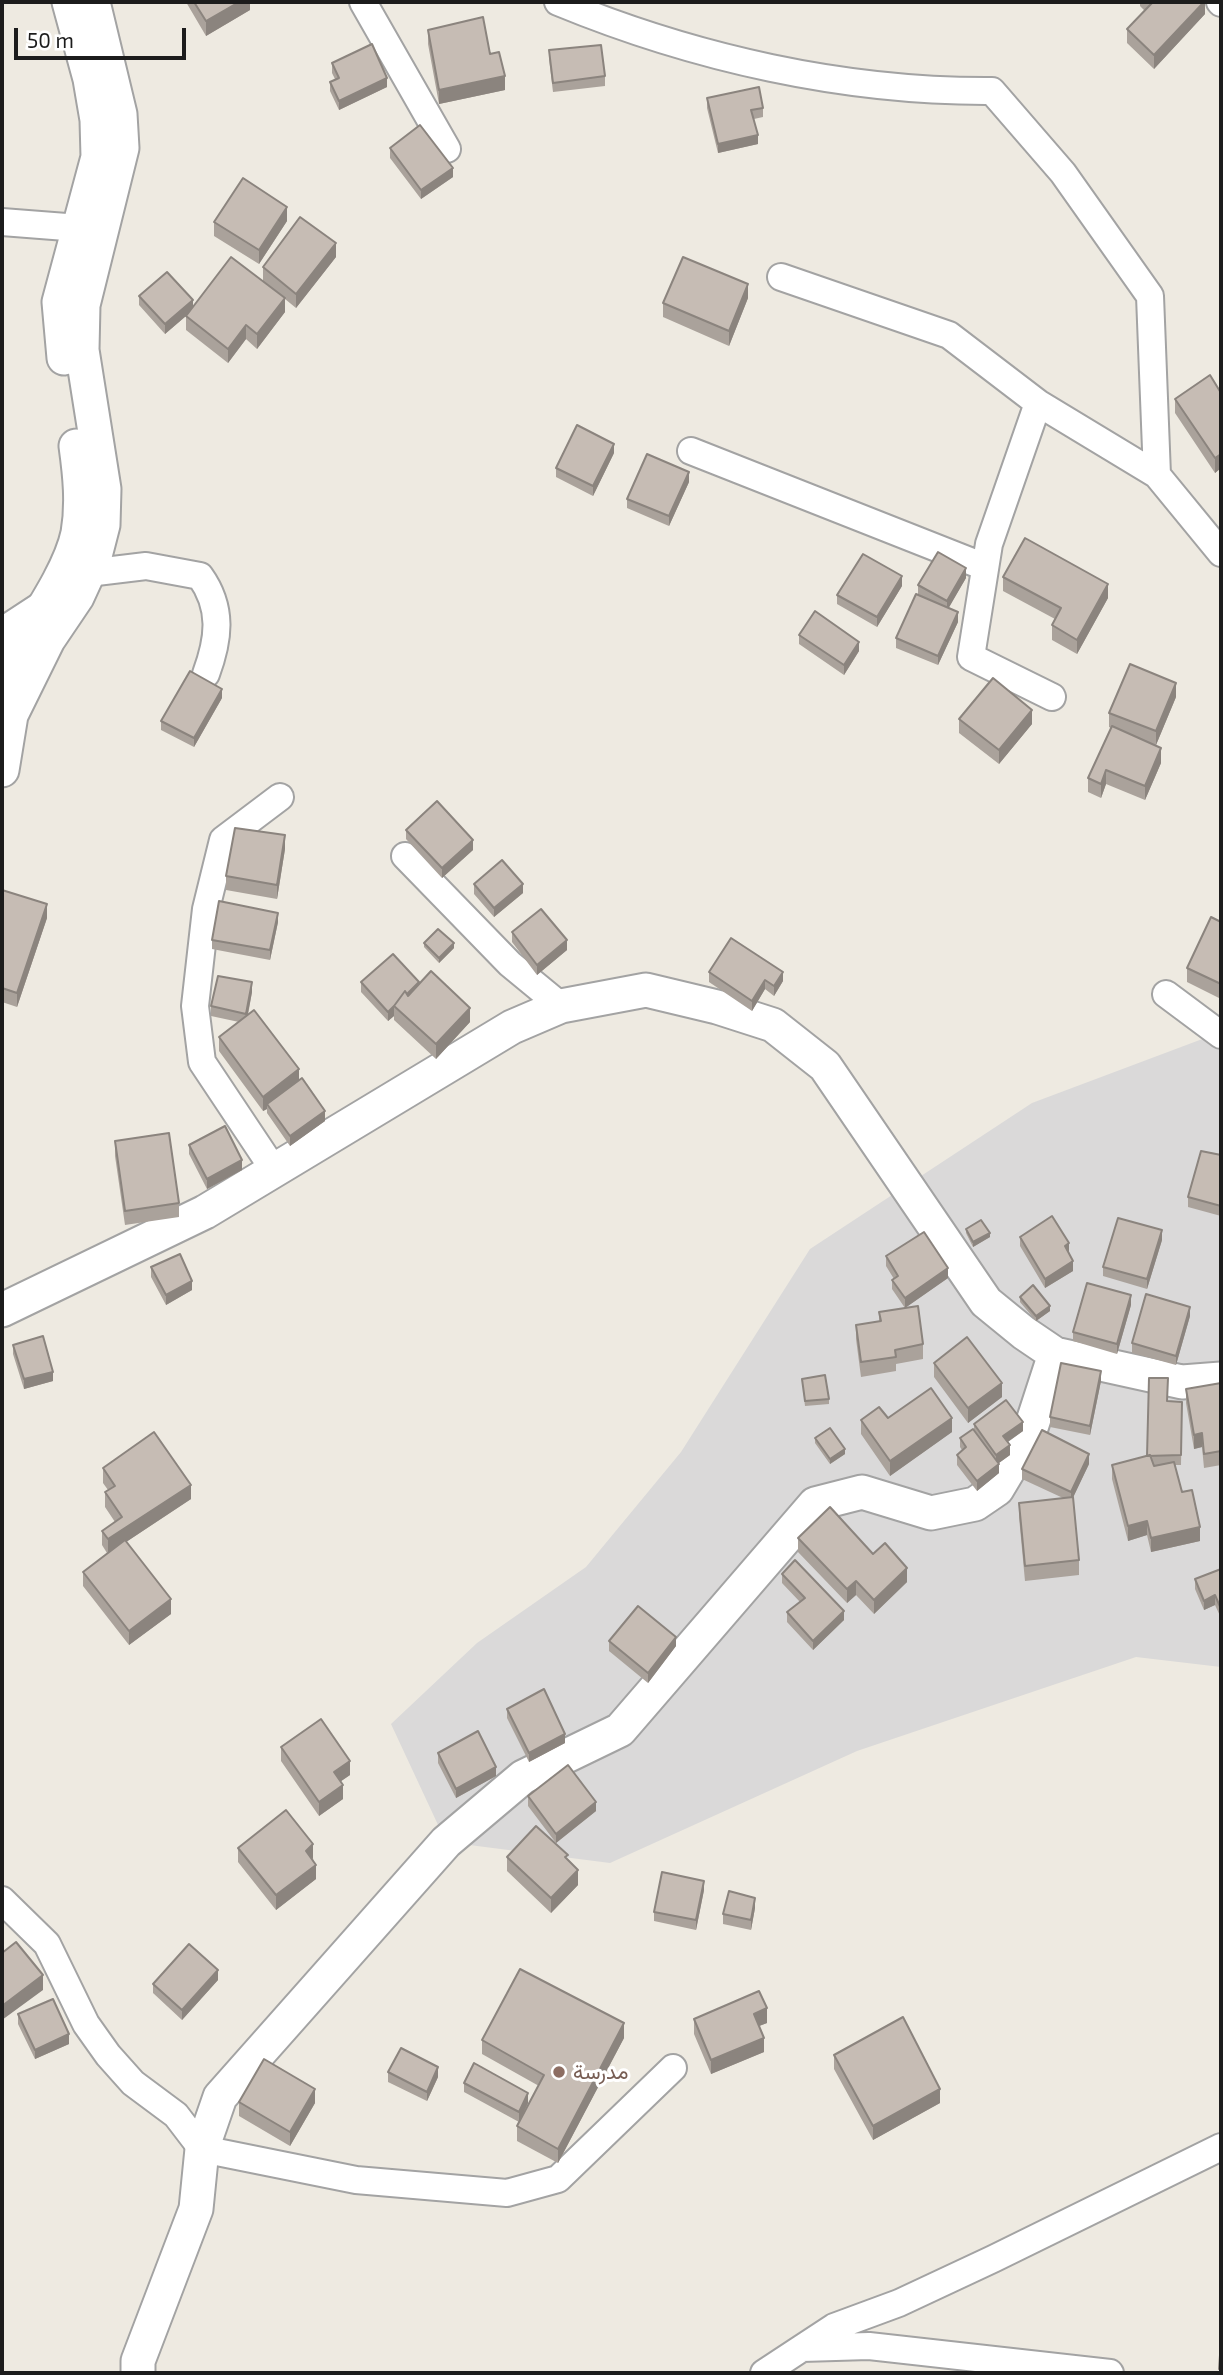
<!DOCTYPE html>
<meta charset="utf-8">
<style>
body{margin:0}
#map{position:relative;width:1223px;height:2375px;overflow:hidden;background:#eeeae1;font-family:"Exo 2",sans-serif}
canvas{display:block}
.frame{position:absolute;inset:0;border:4px solid #1c1c1c;pointer-events:none}
.scale{position:absolute;left:14px;top:28px;width:172px;height:32px;box-sizing:border-box;border:4px solid #1c1c1c;border-top:0;padding-left:9px;font-size:21px;line-height:24px;white-space:nowrap;color:#1c1c1c;-webkit-text-stroke:5px #fff;paint-order:stroke}
</style>
<div id="map">
<canvas width="1223" height="2375"></canvas>
<div class="frame"></div>
<div class="scale">50 m</div>
</div>
<script>
const ctx = document.querySelector('canvas').getContext('2d');
ctx.lineJoin = 'round';
function paint(path, color) {
  ctx.fillStyle = color;
  ctx.fill(path, 'evenodd');
}
function stroke(path, color, width, dash) {
  ctx.strokeStyle = color;
  ctx.lineWidth = width;
  ctx.lineCap = dash ? 'butt' : 'round';
  ctx.setLineDash(dash || []);
  ctx.stroke(path);
}
function write(font, color, halo, rows, align = 'center') {
  ctx.font = font + ' "Exo 2",Vazirmatn,sans-serif';
  ctx.lineWidth = 6;
  ctx.setLineDash([]);
  ctx.textBaseline = 'middle';
  ctx.strokeStyle = halo;
  ctx.fillStyle = color;
  for (const [text, x, y, turn = 0] of rows) {
    ctx.save();
    ctx.translate(x, y);
    ctx.rotate((+turn || 0) * Math.PI / 180);
    ctx.textAlign = isNaN(turn) ? turn : align;
    if (halo) ctx.strokeText(text, 0, 0);
    ctx.fillText(text, 0, 0);
    ctx.restore();
  }
}
paint(new Path2D(`
 M1221,1032v635l-85,-10 -279,94 -247,112 -164,-21 -55,-118 86,-81 109,-76 95,-115 129,-203 222,-146z`), '#dad9d9');
const minor = new Path2D(`
 M363,2l84,147
 M558,2c136,56 286,90 434,89l71,82 87,123 7,179 64,78
 M1220,2l1,1
 M2,222l77,6
 M781,277l168,58 89,68 119,72
 M1038,403l-49,141 -18,113 81,40
 M691,451l294,116
 M88,573l58,-7 54,10c23,32 19,63 6,98
 M2,631l41,-27
 M405,856l105,108 51,42
 M1166,994l55,41
 M274,1170l-72,-108 -7,-56 11,-97 17,-69 57,-43
 M2,1900l45,44 39,80 22,31 25,28 43,32 26,34 154,31 151,13 51,-14 115,-111
 M802,2348l32,-21 65,-24 94,-44 228,-112
 M764,2373l38,-25 67,-2 241,27`);
const tertiary = new Path2D(`
 M64,358l-5,-56 39,-145 -1,-37 -7,-41 -21,-77
 M2,677c22,-42 67,-100 76,-144 5,-29 2,-58 -2,-87
 M2,770l9,-55 37,-75 29,-43 17,-37 9,-35 1,-36 -22,-139 1,-45 39,-157 -2,-34 -27,-112
 M2,1310l203,-98 307,-185 49,-21 85,-16 71,17 56,18 52,41 161,236 38,31 31,21 127,28 39,-3
 M138,2373v-12l58,-152 6,-60 18,-52 226,-255 77,-65 97,-47 195,-226 47,-12 69,21 44,-9 22,-15 31,-52 27,-83`);
stroke(minor, '#a3a3a3', 30);
stroke(tertiary, '#a3a3a3', 37);
stroke(minor, '#fff', 26);
stroke(tertiary, '#fff', 33);
paint(new Path2D(`
 M186,2h64v8l-44,26z
 M1140,2h65v12l-51,55 -27,-26v-14l18,-18 -5,-5z
 M428,30l77,60 -66,14 -11,-60z
 M549,50l56,26v10l-52,6 -4,-33z
 M332,63l55,24 -48,23 -9,-19v-9l5,-3 -3,-6z
 M707,98l56,10v9l-9,2 4,25 -40,9 -11,-45z
 M390,148l63,29 -32,22 -31,-41z
 M287,221l-28,43 -45,-28v-14z
 M336,257l-40,51 -11,-9v13l-28,37 -11,-10 -18,24 -42,-33v-14l-21,18 -26,-29v-9l54,10 82,-15 -12,-10v-14z
 M748,298l-19,48 -66,-29v-14z
 M1221,393v75l-6,5 -40,-60v-14z
 M614,453l-21,43 -37,-19v-9z
 M689,482l-20,44 -42,-18v-9z
 M1003,577l105,21 -31,56 -25,-14v-15l3,-6 -52,-28z
 M966,578l-18,30 10,14 -20,43 -42,-17v-10l29,-40 -7,-4v-9z
 M902,586l-25,41 -40,-23v-9z
 M799,635l60,16 -15,24 -45,-31z
 M1176,697l-20,48 5,18 -16,37 -39,-16 -5,14 -13,-6v-14l23,-50 -2,-1v-14z
 M222,698l-28,49 -33,-17v-9z
 M959,719l73,5 -33,40 -40,-31z
 M406,830l67,20 -31,28 -36,-39z
 M285,849l-8,50 -51,-9v-14z
 M474,884l49,9 -29,24 -20,-23z
 M2,890l45,28 -30,89 -15,-5z
 M278,922l-8,38 -58,-11v-9z
 M1221,922v77l-34,-17v-14z
 M512,932l55,18 -30,25 -25,-33z
 M424,943l30,5 -15,15 -15,-16z
 M709,972l74,9 -9,15 -9,-7 -13,22 -43,-29z
 M361,982l58,2 51,38 -34,37 -42,-39v-4l-6,5 -27,-29z
 M252,992l-4,23 51,66 26,40 -35,25 -23,-33v-4l-4,2 -44,-60v-14l20,-15 -28,-6v-10z
 M115,1141l64,62v14l-54,8 -10,-69z
 M189,1145l53,25 -35,19 -18,-35z
 M1221,1155v61l-33,-9v-10z
 M966,1229l24,8 -17,10 -7,-14z
 M1020,1237l49,15 4,19 -28,17 -25,-42z
 M1162,1240l-15,49 -44,-13v-9z
 M886,1256l62,22 -43,30 -13,-19v-9l2,-1 -8,-13z
 M151,1267l41,23 -26,15 -15,-28z
 M1020,1297l30,14 -14,10 -16,-19z
 M1131,1305l-14,49 -44,-13v-9z
 M879,1312l44,32v15l-27,5v7l-35,6 -5,-38v-14l23,-4z
 M1190,1316l-14,49 -44,-12v-10z
 M13,1345l40,36 -29,8 -11,-35z
 M934,1363l68,34 -34,26 -34,-46z
 M802,1379l27,20v5l-24,2z
 M1101,1381l-11,54 -40,-8v-10z
 M1221,1383v82l-17,3 -2,-21 -8,2 -8,-46v-14z
 M1167,1401l15,1 -1,63h-6l7,27 18,49 -49,11 -4,-17 -19,6 -16,-62v-14l35,-9z
 M888,1418l64,14 -62,44 -29,-42v-14z
 M974,1424l49,7 -15,11 2,13 -11,8v10l-22,18 -20,-26v-10l5,-5 -2,-3v-9l14,-8z
 M815,1438l30,16 -15,10 -15,-21z
 M1089,1464l-16,33 6,63v15l-54,6 -6,-64v-14l44,-5 -41,-19v-10z
 M103,1468l88,31 -65,43 45,72 -42,31 -46,-59v-14l24,-19 -5,-8v-14l13,-9 -10,-15v-15l3,-2 -5,-7z
 M798,1538l75,16 34,28 -33,32 -18,-19 -9,8 -49,-51z
 M1221,1569v49l-6,-13 -11,5 -9,-21v-10z
 M782,1574l62,46 -31,30 -26,-28v-10l13,-10 -18,-19z
 M609,1641l67,5 -28,37 -39,-32z
 M507,1709l58,34 -36,19 -22,-44z
 M281,1747l69,28 -9,6 2,18 -24,17 -38,-55z
 M438,1753l58,23 -40,22 -18,-35z
 M528,1796l68,15 -40,32 -28,-37z
 M238,1848l75,10 3,21 -40,31 -38,-48z
 M507,1857l61,3 10,25 -27,28 -44,-42z
 M704,1890l-8,40 -42,-9v-9z
 M755,1908l-4,22 -28,-6v-10z
 M218,1980l-36,40 -29,-27v-9z
 M18,2014l51,30 -34,15 -17,-35z
 M694,2019l73,4 -8,3 5,26 -53,22 -17,-40z
 M624,2038l-66,125 -41,-22v-15l22,-40 -57,-32v-14z
 M834,2055l106,48 -67,37 -39,-71z
 M388,2072l50,5 -11,24 -39,-19z
 M464,2083l64,20 -9,19 -55,-30z
 M239,2102l76,1 -25,43 -51,-30z`), '#aaa29b');
paint(new Path2D(`
 M239,2h11v8l-44,26v-15z
 M1204,2h1v12l-51,55v-14z
 M505,76v14l-66,14v-14z
 M387,78v9l-48,23v-9z
 M758,135v9l-40,9v-9z
 M453,168v9l-32,22v-9z
 M287,207v14l-28,43v-14z
 M336,243v14l-40,51v-14z
 M748,284v14l-19,48v-15z
 M285,298v14l-28,37v-15z
 M193,300v10l-28,24v-10z
 M246,325v14l-18,24v-14z
 M614,444v9l-21,43v-10z
 M1221,454v14l-6,5v-15z
 M689,472v10l-20,44v-10z
 M966,568v10l-19,33v-10z
 M902,576v10l-25,41v-10z
 M1108,584v14l-31,56v-14z
 M958,612v10l-20,43v-9z
 M859,642v9l-15,24v-10z
 M1176,683v14l-20,48v-14z
 M222,689v9l-28,49v-9z
 M1032,710v14l-33,40v-14z
 M1161,748v15l-16,37v-14z
 M1106,770v14l-5,14v-14z
 M285,835v14l-8,50v-14z
 M473,840v10l-31,28v-10z
 M523,884v9l-29,24v-9z
 M47,904v14l-30,89v-14z
 M278,913v9l-8,38v-10z
 M567,940v10l-30,25v-10z
 M454,943v5l-15,15v-5z
 M783,972v9l-9,15v-10z
 M765,980v9l-13,22v-10z
 M252,982v10l-6,31v-9z
 M394,1007v9l-6,5v-9z
 M470,1008v14l-34,37v-15z
 M299,1069v15l-32,20v5l-4,2v-14z
 M325,1111v10l-35,25v-10z
 M242,1160v10l-35,19v-10z
 M1162,1230v10l-15,49v-10z
 M990,1233v4l-17,10v-5z
 M1069,1243v9l-4,4v-10z
 M1073,1261v10l-28,17v-9z
 M948,1268v10l-43,30v-10z
 M192,1281v9l-26,15v-10z
 M1131,1295v10l-14,49v-10z
 M1050,1306v5l-14,10v-5z
 M1190,1307v9l-14,49v-9z
 M1101,1371v10l-11,54v-9z
 M53,1372v9l-29,8v-10z
 M1002,1383v14l-34,26v-15z
 M952,1418v14l-62,44v-15z
 M1023,1422v9l-20,14v-9z
 M1202,1433v14l-8,2v-14z
 M1010,1445v10l-14,10v-10z
 M845,1449v5l-15,10v-5z
 M1089,1454v10l-18,38v-10z
 M999,1464v9l-22,18v-10z
 M191,1485v14l-83,55v-15z
 M1147,1521v14l-19,6v-15z
 M1200,1527v14l-49,11v-14z
 M907,1568v14l-33,32v-14z
 M856,1581v14l-9,8v-14z
 M1215,1595v10l-11,5v-9z
 M171,1599v15l-42,31v-14z
 M844,1611v9l-31,30v-9z
 M676,1637v9l-28,37v-10z
 M565,1734v9l-36,19v-9z
 M350,1761v14l-16,11v-14z
 M496,1767v9l-40,22v-9z
 M343,1785v14l-24,17v-14z
 M596,1802v9l-40,32v-9z
 M313,1844v14l-7,7v-14z
 M316,1865v14l-40,31v-15z
 M578,1870v15l-27,28v-15z
 M704,1881v9l-8,40v-10z
 M755,1898v10l-4,22v-10z
 M218,1970v10l-36,40v-10z
 M43,1975v15l-41,30v-14z
 M767,2008v15l-13,5v-14z
 M624,2023v15l-66,125v-14z
 M69,2034v10l-34,15v-9z
 M764,2038v14l-53,22v-14z
 M438,2067v10l-11,24v-9z
 M315,2089v14l-25,43v-14z
 M940,2089v14l-67,37v-14z
 M528,2093v10l-9,19v-10z`), '#8b847e');
const building = new Path2D(`
 M194,2h45l-33,19z
 M1150,2h54l-50,53 -27,-26 25,-26z
 M483,17l7,37 9,-2 6,24 -66,14 -11,-60z
 M372,44l15,34 -48,23 -9,-19 9,-4 -7,-15z
 M601,45l4,31 -52,7 -4,-33z
 M759,87l4,21 -12,2 7,25 -40,9 -11,-46z
 M420,125l33,43 -32,22 -31,-42z
 M243,178l44,29 -28,43 -45,-28z
 M300,217l36,26 -40,51 -33,-27z
 M231,257l54,41 -28,36 -11,-9 -18,24 -42,-33z
 M683,257l65,27 -19,47 -66,-28z
 M167,272l26,28 -28,24 -26,-28z
 M1210,375l11,18v61l-6,4 -40,-59z
 M577,425l37,19 -21,42 -37,-18z
 M647,454l42,18 -20,44 -42,-17z
 M1025,538l83,46 -31,56 -25,-15 9,-17 -58,-31z
 M938,552l28,16 -19,33 -29,-16z
 M863,554l39,22 -25,41 -40,-22z
 M916,594l42,18 -20,44 -42,-18z
 M815,611l44,31 -15,23 -45,-30z
 M1130,664l46,19 -20,48 -47,-18z
 M190,671l32,18 -28,49 -33,-17z
 M993,678l39,32 -33,40 -40,-31z
 M1112,726l49,22 -16,38 -39,-16 -5,14 -13,-6z
 M437,801l36,39 -31,28 -36,-38z
 M235,828l50,7 -8,50 -51,-9z
 M502,860l21,24 -29,24 -20,-24z
 M2,890l45,14 -30,89 -15,-5z
 M219,901l59,12 -8,37 -58,-10z
 M541,909l26,31 -30,25 -25,-33z
 M1211,917l10,5v62l-34,-16z
 M438,929l16,14 -15,15 -15,-15z
 M731,938l52,34 -9,14 -9,-6 -13,21 -43,-29z
 M393,954l26,28 -12,12 -2,-3 -11,15 -6,6 -27,-30z
 M431,971l39,37 -34,36 -42,-38 11,-15 3,5z
 M218,976l34,6 -6,32 -35,-8z
 M254,1010l45,59 -36,28 -44,-60z
 M302,1078l23,33 -35,25 -23,-32z
 M225,1126l17,34 -35,19 -18,-34z
 M169,1133l10,70 -54,8 -10,-70z
 M1201,1151l20,4v51l-33,-9z
 M1052,1216l17,27 -4,3 8,15 -28,18 -25,-42z
 M1118,1218l44,12 -15,49 -44,-12z
 M981,1220l9,13 -17,9 -7,-13z
 M924,1232l24,36 -43,30 -13,-18 6,-4 -12,-20z
 M180,1254l12,27 -26,14 -15,-28z
 M1087,1283l44,12 -14,49 -44,-12z
 M1033,1285l17,21 -14,10 -16,-19z
 M1146,1294l44,13 -14,49 -44,-13z
 M918,1306l5,38 -28,6 1,7 -35,5 -5,-37 25,-4 -2,-9z
 M43,1336l10,36 -29,7 -11,-34z
 M967,1337l35,46 -34,25 -34,-45z
 M1061,1363l40,8 -11,55 -40,-9z
 M825,1375l4,24 -24,2 -3,-22z
 M1149,1378h19l-1,23 15,1 -1,53 -34,1z
 M1221,1383v68l-17,3 -2,-21 -8,2 -8,-46z
 M931,1388l21,30 -62,43 -29,-41 18,-13 9,11z
 M1006,1400l17,22 -20,14 7,9 -14,10 -22,-31z
 M830,1428l15,21 -15,10 -15,-21z
 M973,1429l26,35 -22,17 -20,-26 9,-8 -6,-9z
 M1042,1430l47,24 -18,38 -49,-23z
 M154,1432l37,53 -83,54 -6,-8 20,-14 -17,-25 10,-6 -12,-18z
 M1150,1455l4,11 20,-4 8,30 10,-2 8,37 -49,11 -4,-17 -19,5 -16,-61z
 M1073,1497l6,63 -54,6 -6,-63z
 M830,1507l43,47 12,-11 22,25 -33,32 -18,-19 -9,8 -49,-51z
 M125,1540l46,59 -42,32 -46,-59z
 M795,1560l49,51 -31,30 -26,-29 18,-14 -23,-24z
 M1221,1569v40l-6,-14 -11,6 -9,-22z
 M638,1606l38,31 -28,36 -39,-32z
 M544,1689l21,45 -36,19 -22,-44z
 M321,1719l29,42 -16,11 9,13 -24,17 -38,-55z
 M478,1731l18,36 -40,22 -18,-36z
 M568,1765l28,37 -40,32 -28,-38z
 M286,1810l27,34 -7,7 10,14 -40,30 -38,-47z
 M536,1826l32,29 -3,2 13,13 -27,28 -44,-41z
 M662,1872l42,9 -8,39 -42,-8z
 M729,1891l26,7 -4,22 -28,-6z
 M16,1942l27,33 -41,31v-53z
 M189,1944l29,26 -36,40 -29,-26z
 M520,1969l104,54 -66,126 -41,-23 27,-51 -62,-35z
 M759,1991l8,17 -13,6 10,24 -53,22 -17,-41z
 M53,1999l16,35 -34,16 -17,-36z
 M903,2017l37,72 -67,37 -39,-71z
 M401,2048l37,19 -11,25 -39,-20z
 M264,2059l51,30 -25,43 -51,-30z
 M474,2063l54,30 -9,19 -55,-29z
 M1221,2341v29l-2,-1z`);
paint(building, '#c6bcb4');
stroke(building, '#8b847e', 2);
for (const [x, y, r, color] of [
 [559,2072,7,"#8d6e63"]
]) {
  const dot = new Path2D();
  dot.arc(x, y, r, 0, 2 * Math.PI);
  ctx.fillStyle = color;
  ctx.fill(dot);
  stroke(dot, '#fff', 2.5);
}
write('21px', '#785e54', '#fff', [
 ["مدرسة",573,2072]
], 'left');
</script>
